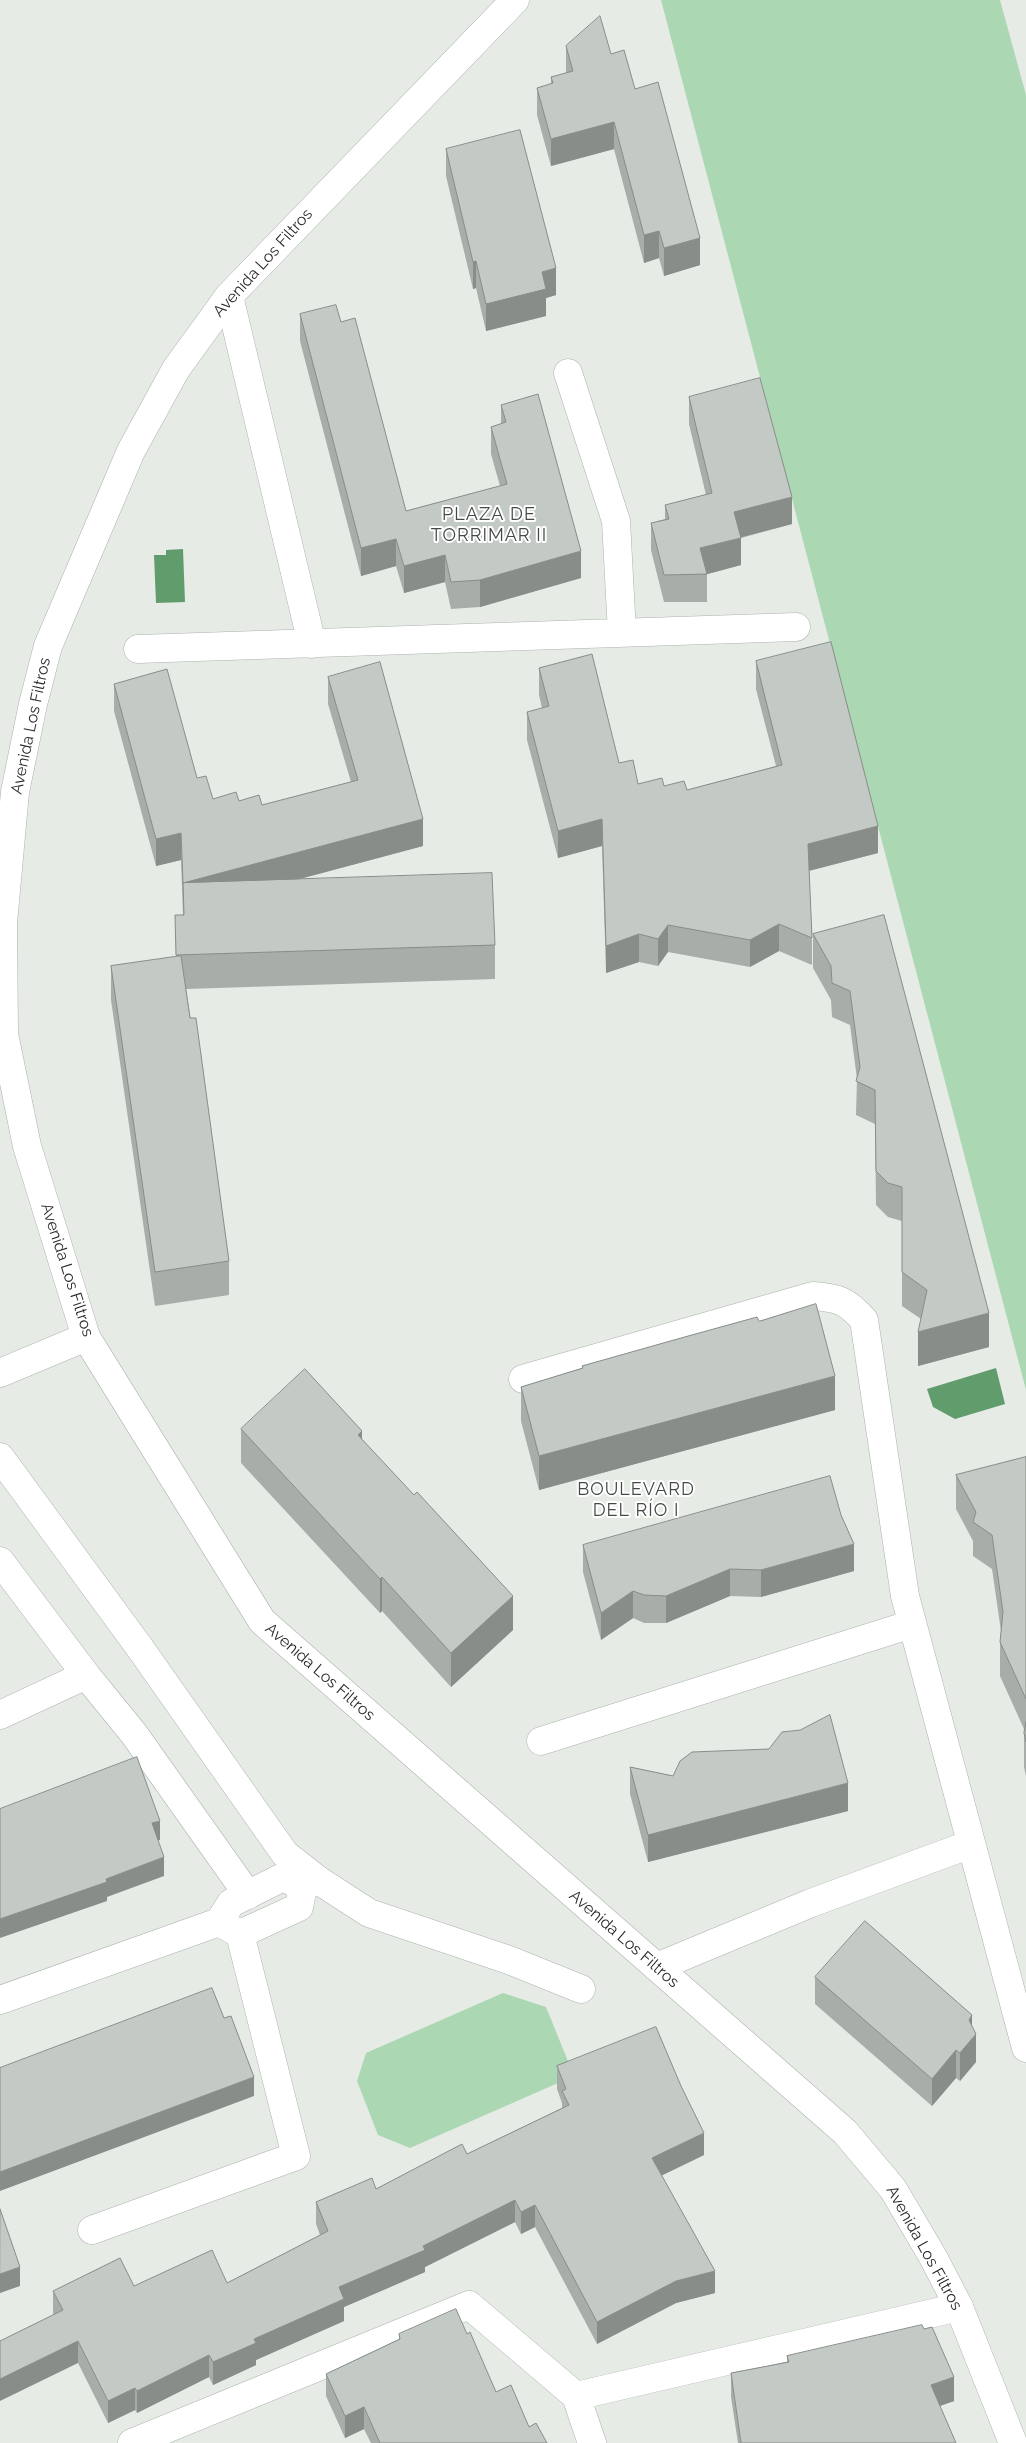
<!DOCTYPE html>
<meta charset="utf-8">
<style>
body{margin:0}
canvas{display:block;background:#e6ebe6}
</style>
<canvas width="1026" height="2443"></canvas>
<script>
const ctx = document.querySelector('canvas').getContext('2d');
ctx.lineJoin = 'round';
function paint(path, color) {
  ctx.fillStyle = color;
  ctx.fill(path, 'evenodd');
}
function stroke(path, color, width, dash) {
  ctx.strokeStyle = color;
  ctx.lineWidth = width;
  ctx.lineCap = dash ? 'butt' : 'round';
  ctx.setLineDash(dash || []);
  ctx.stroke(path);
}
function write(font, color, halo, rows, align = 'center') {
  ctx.font = font + ' Raleway,sans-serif';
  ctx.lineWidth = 4;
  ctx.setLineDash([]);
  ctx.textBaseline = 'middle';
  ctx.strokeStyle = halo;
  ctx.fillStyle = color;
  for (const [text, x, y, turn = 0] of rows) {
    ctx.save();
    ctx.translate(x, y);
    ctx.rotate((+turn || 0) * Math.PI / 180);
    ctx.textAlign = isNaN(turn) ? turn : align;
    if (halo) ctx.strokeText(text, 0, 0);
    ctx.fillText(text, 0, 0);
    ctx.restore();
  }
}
paint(new Path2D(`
 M661,0h339l26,95v1295z
 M503,1993l43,14 28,69 -164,72 -32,-13 -21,-54 9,-28z`), '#acd7b3');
paint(new Path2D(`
 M183,549l2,53 -29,1 -2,-48h12v-5z
 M996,1368l9,36 -50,15 -22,-12 -6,-18z`), '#609c6c');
const minor = new Path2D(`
 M229,296l83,348
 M568,373l48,148 6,112
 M138,649l658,-22
 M0,1373l86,-36
 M523,1379l290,-83c25,2 33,4 51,24l41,276 121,452
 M0,1457l140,191 145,206 33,26 51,33 140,47 72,29
 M0,1561l86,114 48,59 114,161
 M0,1715l86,-40
 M541,1741l371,-117
 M303,1887l-4,20 -59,27 -21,-12 12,-19 52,-26 20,10 15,-7
 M657,1967l154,-64 160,-59
 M0,2000l219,-78
 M92,2230l204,-74 -56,-222
 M576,2396l16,47
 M132,2443l337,-138 107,91 383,-89`);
const major = new Path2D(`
 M515,0l-286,296 -53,73 -45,82 -83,195 -15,58 -18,88 -12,131 1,111 23,112 59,191 176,284 583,511 48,57 40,68 26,50 54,136`);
stroke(minor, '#adb2ae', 29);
stroke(major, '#adb2ae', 29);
stroke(minor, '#fff', 28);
stroke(major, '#fff', 28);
paint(new Path2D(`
 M566,46l45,8 24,35 65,176 -36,11 -5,-18 -15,5 -30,-114 -63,17 -14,-51v-27l14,-4v-7l15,-4z
 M446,149l110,146 -10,3v18l-60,15 -10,-43 -3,1 -27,-113z
 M300,314l41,8 65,189 94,-25 -9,-32v-27l10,-3v-19l80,173 -101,29 -29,2 -6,-27 -41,11 -8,-27 -35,10 -61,-235z
 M689,397l103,127 -51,14v27l-34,9v28h-43l-13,-52v-27l14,-4v-14l41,-10 -17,-71z
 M756,661l122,192 -69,18 3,67v27l-33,-14 -29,16 -82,-15 -10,14 -19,-4 -33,11 -4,-127 -44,12 -31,-118v-28l15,-4 -3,-13v-27l80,95 19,21 26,2 23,4 89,-24 -20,-77z
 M328,677l95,169 -124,33 196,66v34l-309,10 43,272v34l-74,11 -44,-306v-34l65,-9 -1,-42h8l-2,-55 -25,6 -42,-155v-27l83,94 16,21 26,2 23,4 89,-23 -23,-78z
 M884,915l105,432 -71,19 3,-47 -19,-13v-85l-14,-4 -12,-12 -1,-81 -19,-9 1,-36 -7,-54 -18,-8 -1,-17 -18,-32v-34z
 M759,1321l76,89 -296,80 -18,-69v-34l61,-19v-2z
 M241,1429l121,10 151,191 -62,57 -69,-76 -2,2 -139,-150z
 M1026,1457v319l-2,-9v-38l-24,-53v-34l1,-11 -9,-62 -19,-13v-15l-17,-32v-34z
 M583,1545l271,26 -93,26 -31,-1 -64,27h-22l-11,-5 -32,22 -18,-68z
 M630,1767l218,44 -200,51 -18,-68z
 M815,1977l157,50 4,35 -16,19 -4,-3 -24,28 -117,-102z
 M557,2066l147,89 -43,21 54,117 -39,10 -79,41 -62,-117 -14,7 -6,-12 -90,45v5l-81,35v14l-88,39v5l-43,20 -4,-8 -72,36 -2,-3 -27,13 -55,-110v-22l81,-5 93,-3 93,-48 -4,-11v-22l60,-13 91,-35 95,-46v-5l-5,-14z
 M924,2329l30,72 -14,5 16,37h-218l-7,-46v-24l56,-11v-6z
 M399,2334h68l29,58 33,35 18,16h-176l-7,-14 -19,9 -19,-42v-22l73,-35z`), '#a8ada9');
paint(new Path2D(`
 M614,122v27l-63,17v-27z
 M659,231v27l-15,5v-28z
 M700,238v27l-36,11v-28z
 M476,261v27l-3,1v-27z
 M556,268v27l-10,3v18l-60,15v-27l56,-32z
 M792,497v27l-58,15v-27z
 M741,538v27l-37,10 -4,-27z
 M396,539v27l-35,10v-28z
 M581,551v27l-101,29v-27z
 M445,555v27l-41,11v-27z
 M423,819v27l-239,64 -1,-27z
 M602,819v27l-44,12v-27z
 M878,826v27l-70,18v-27z
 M181,833v27l-25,6v-27z
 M779,924v27l-29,16v-27z
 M668,925v27l-10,14v-27z
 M639,934v28l-33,11v-27z
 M989,1313v34l-71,19v-34z
 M835,1376v34l-296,80v-34z
 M362,1431v34l-4,-30z
 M854,1544v27l-93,26v-27z
 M730,1569v27l-64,27v-27z
 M382,1577v34l-2,2v-34z
 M633,1591v27l-32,22v-27z
 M513,1596v34l-62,57v-34z
 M848,1783v28l-200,51v-27z
 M160,1821v19l-8,2v-19z
 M164,1857v19l-57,21v4l-107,37v-19l106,-40z
 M972,2015v24l4,-5v28l-16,19v-28l9,-33z
 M956,2050v28l-24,28v-27z
 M254,2077v19l-254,95v-19z
 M704,2133v22l-52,25v-22z
 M515,2200v22l-90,45v5l-81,35v14l-88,39v5l-43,20v-23l41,-23 85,-52z
 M535,2205v22l-14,7v-22z
 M20,2267v19l-20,7v-19z
 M715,2271v22l-39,10 -79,41v-22l79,-41z
 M78,2341v22l-78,38v-22z
 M209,2355v22l-72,36v-22z
 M954,2377v24l-23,8v-24z
 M135,2388v22l-27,13v-22z
 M364,2407v22l-19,9v-22z`), '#888d89');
const building = new Path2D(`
 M600,16l11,38 13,-4 11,39 23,-7 42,156 -36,10 -5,-17 -15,4 -30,-113 -63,17 -14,-51 16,-5 -2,-6 22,-6 -7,-25z
 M520,130l36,138 -14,4 4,17 -60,15 -10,-43 -3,1 -27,-113z
 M336,305l5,17 14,-4 51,193 101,-27 -16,-57 15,-5 -5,-17 37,-11 43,157 -101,29 -29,2 -6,-27 -41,11 -8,-27 -35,9 -61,-234z
 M760,378l32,119 -58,15 7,26 -41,10 7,26 -43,1 -13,-52 18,-4 -4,-14 47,-12 -23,-96z
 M831,642l47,184 -70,18 4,94 -33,-14 -29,16 -82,-15 -10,14 -19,-5 -33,12 -4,-127 -44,12 -31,-119 22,-6 -10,-38 53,-14 27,109 14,-3 5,24 24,-6 2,8 20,-5 3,9 95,-25 -26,-104z
 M380,662l43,157 -240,64 -2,-50 -25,6 -42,-155 53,-15 30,109 9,-2 7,23 23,-7 3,9 20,-6 3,10 96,-25 -30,-103z
 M492,873l3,72 -319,10 -1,-40h9l-1,-32z
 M884,915l105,398 -71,19 9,-42 -25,-18v-85l-14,-4 -12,-12 -1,-81 -19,-9 4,-14 -10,-76 -18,-8 -1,-17 -18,-32z
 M181,956l9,62h6l33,243 -74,11 -44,-306z
 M816,1304l19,72 -296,80 -18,-69 62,-19 -1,-2 99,-28 76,-21 2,4z
 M305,1369l57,62 -4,4 56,60 3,-3 96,104 -62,57 -69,-76 -2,2 -139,-150z
 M1026,1457v242l-26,-57 3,-30 -11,-77 -19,-13 3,-10 -20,-37z
 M830,1476l11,39 13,29 -93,26 -31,-1 -64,27 -22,-1 -11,-4 -32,22 -18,-68z
 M830,1715l18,68 -200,52 -18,-68 43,9 7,-15 12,-9 77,-3 13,-17 18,-2z
 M1026,1722v20l-2,-9z
 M137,1757l23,64 -8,2 12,34 -58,22 1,3 -107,37v-110z
 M865,1921l107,94 -3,5 7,14 -16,19 -4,-3 -24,29 -117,-102z
 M212,1988l12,30 7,-2 23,61 -254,95v-104z
 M656,2027l25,59 23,47 -52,25 63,113 -39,10 -79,41 -62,-117 -14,7 -6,-12 -92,46 2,4 -86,37 5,12 -90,40 2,4 -43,19 -4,-7 -72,36 -2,-3 -27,13 -30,-60 -78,38v-38l63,-31 -10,-19 67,-33 14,28 78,-36 15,33 101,-52 -12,-29 56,-24 4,11 86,-45 5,10 102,-49 -7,-14 4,-2 -9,-23z
 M0,2209l20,58 -20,7z
 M456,2309l11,25 3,-2 26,60 15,-7 18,42 7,-4 11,20h-167l-16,-36 -19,9 -19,-42 74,-35 -1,-5z
 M922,2325l2,4 8,-2 22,50 -23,8 25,58h-215l-10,-70 58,-11 -2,-6z`);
paint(building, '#c3c9c4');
stroke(building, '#888d89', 1);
write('16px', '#282a28', '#fff', [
 ["Avenida Los Filtros",263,263,-48],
 ["Avenida Los Filtros",31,726,-78],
 ["Avenida Los Filtros",67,1270,72],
 ["Avenida Los Filtros",320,1672,41],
 ["Avenida Los Filtros",624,1939,41],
 ["Avenida Los Filtros",924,2248,61]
]);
ctx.letterSpacing = '1px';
write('18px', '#464a47', '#fff', [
 ["PLAZA DE",489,515],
 ["TORRIMAR II",489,536],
 ["BOULEVARD",636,1490],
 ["DEL RÍO I",636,1511]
]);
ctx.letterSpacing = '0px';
</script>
